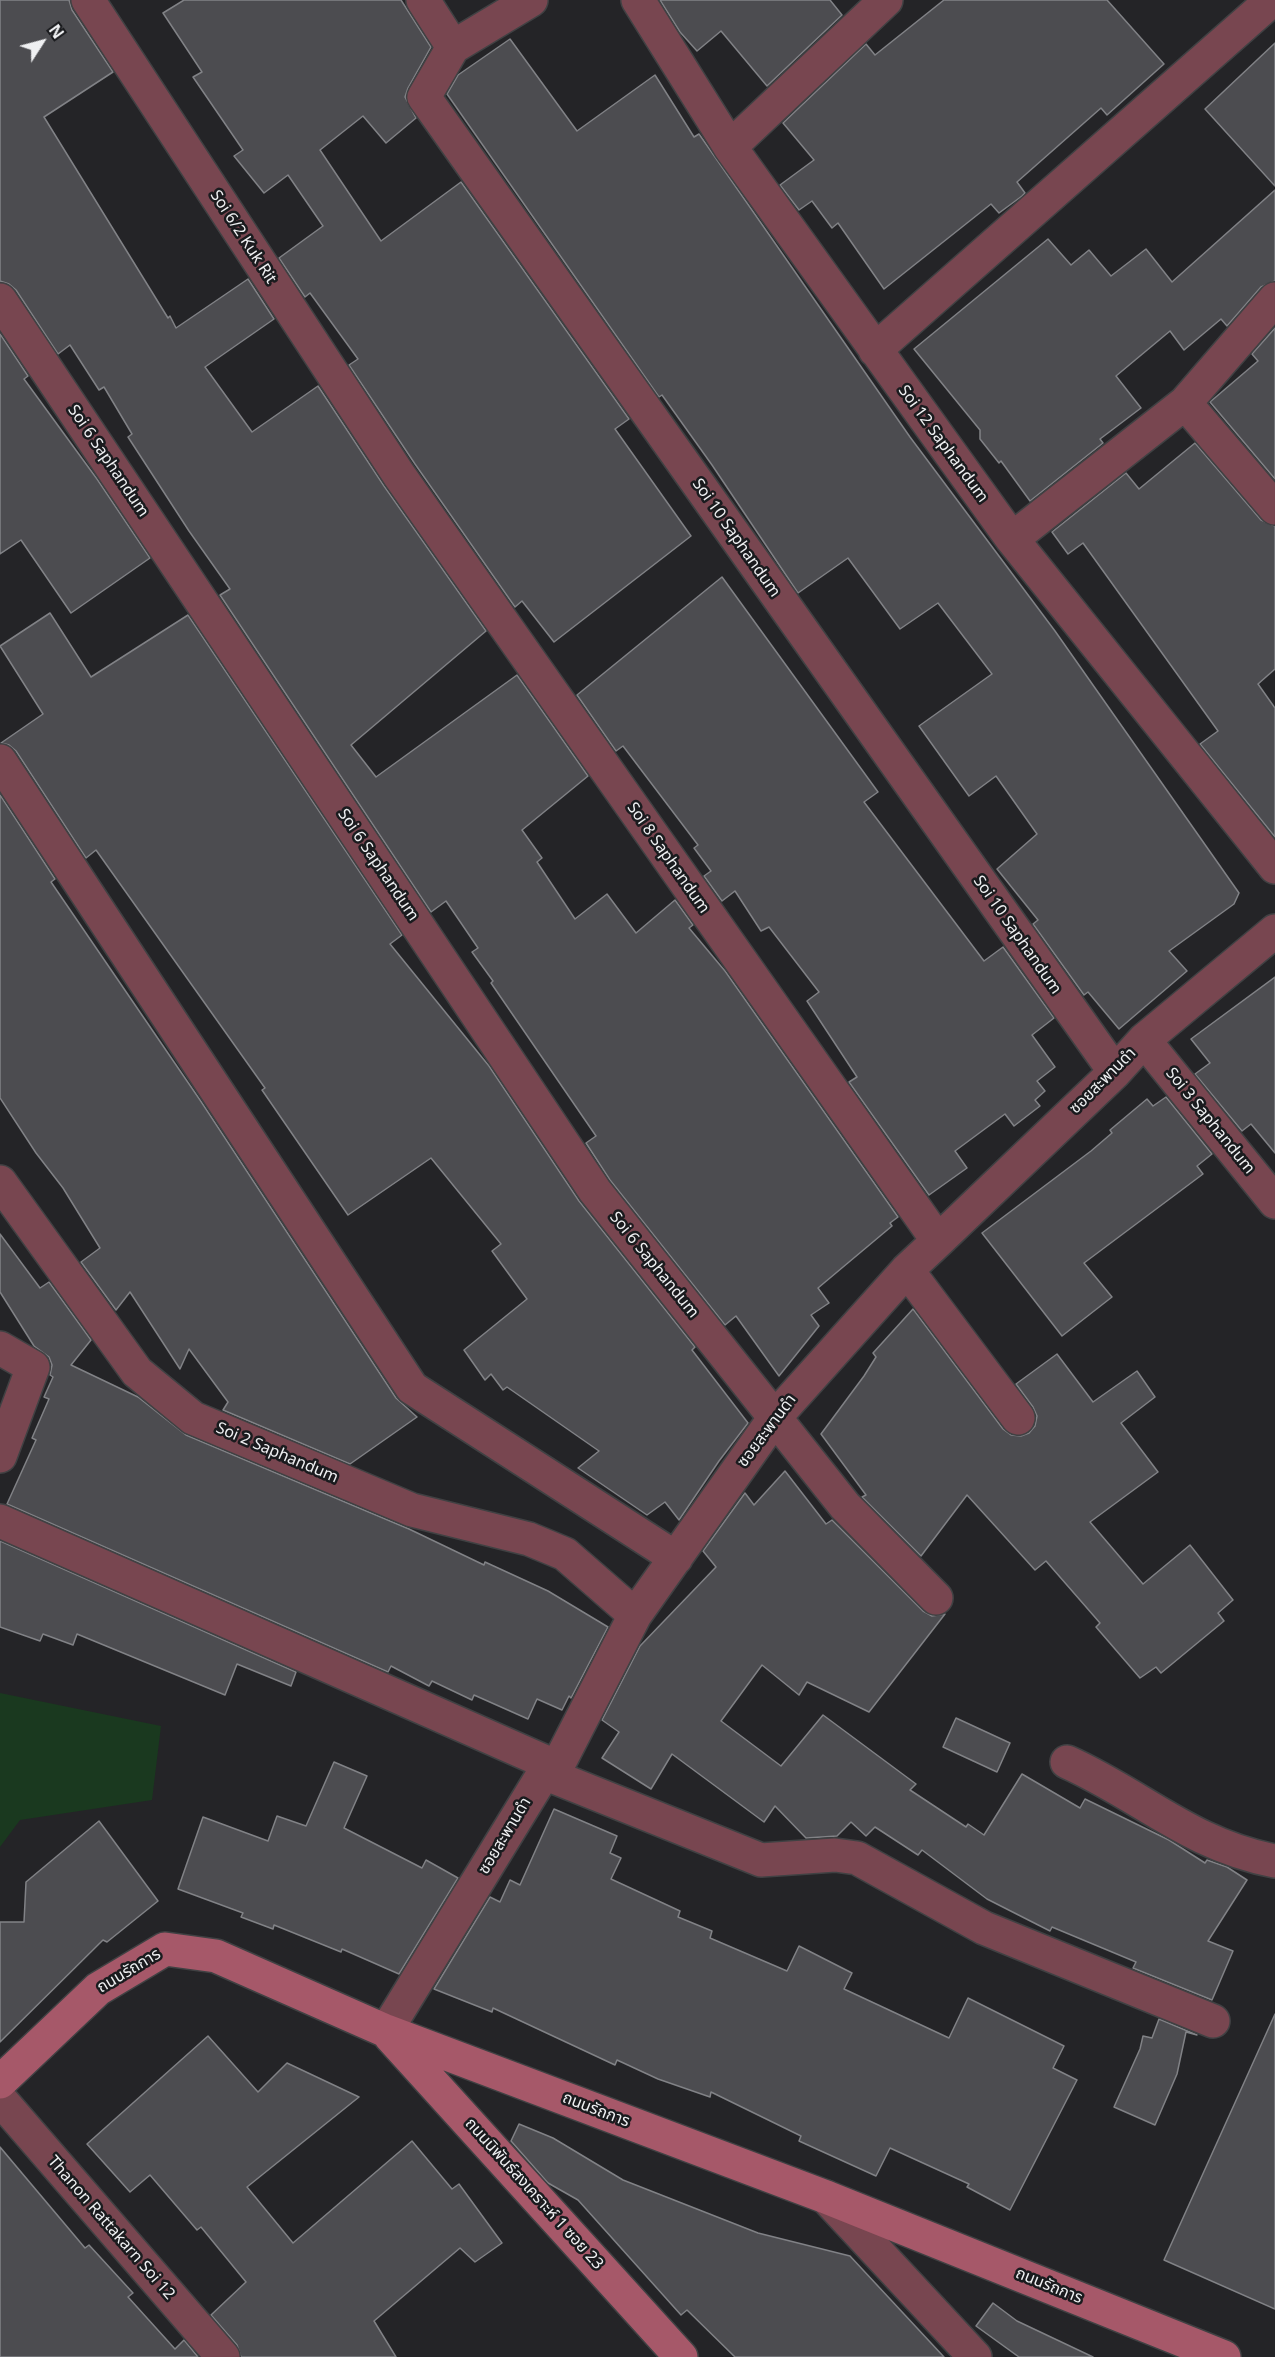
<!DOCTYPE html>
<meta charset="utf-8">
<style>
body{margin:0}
#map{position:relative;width:1275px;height:2357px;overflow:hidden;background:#242427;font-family:"Noto Sans",sans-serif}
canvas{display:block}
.north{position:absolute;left:12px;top:12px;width:60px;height:60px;-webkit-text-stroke:4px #1a1b1e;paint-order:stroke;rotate:54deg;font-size:16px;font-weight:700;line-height:24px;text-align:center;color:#eff0f2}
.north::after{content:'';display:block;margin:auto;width:21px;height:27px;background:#eff0f2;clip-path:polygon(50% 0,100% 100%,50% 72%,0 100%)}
</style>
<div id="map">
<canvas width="1275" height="2357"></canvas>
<div class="north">N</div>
</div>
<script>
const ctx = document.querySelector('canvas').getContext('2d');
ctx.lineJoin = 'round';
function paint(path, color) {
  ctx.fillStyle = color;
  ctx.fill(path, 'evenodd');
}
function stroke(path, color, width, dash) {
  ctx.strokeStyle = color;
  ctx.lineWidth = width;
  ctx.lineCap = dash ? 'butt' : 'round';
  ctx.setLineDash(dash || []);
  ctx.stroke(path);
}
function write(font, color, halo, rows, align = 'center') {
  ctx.font = font + ' "Noto Sans","Noto Sans Thai",sans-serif';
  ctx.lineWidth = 5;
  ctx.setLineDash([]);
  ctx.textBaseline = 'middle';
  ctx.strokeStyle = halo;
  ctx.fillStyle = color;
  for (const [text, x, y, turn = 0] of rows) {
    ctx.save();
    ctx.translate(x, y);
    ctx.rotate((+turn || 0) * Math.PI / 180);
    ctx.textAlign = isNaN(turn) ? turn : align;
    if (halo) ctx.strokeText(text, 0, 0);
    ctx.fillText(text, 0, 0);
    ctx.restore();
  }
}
paint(new Path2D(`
 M0,1693l161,33 -9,74 -132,20 -20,27z`), '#1a391f');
const building = new Path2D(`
 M0,0h69l3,10 41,62 -69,45 124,201 2,-2 6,12 72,-49 26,40 -69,48 47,65 66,-46 66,100 102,145 -135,114 25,32 141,-102 71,101 -66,54 20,28 -5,4 38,57 32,-25 29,39 39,-33 18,25 -4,3 36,43 173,246 -8,6 2,3 -74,62 11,15 -18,12 8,11 -40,50 -43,-60 -11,9 -115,-145 -24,-37 10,-7 -105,-153 2,-2 -21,-29 6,-4 -32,-47 -15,11 -211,-317 10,-6 -41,-58 -61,-94 4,-3 -28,-47 -5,3 -29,-45 -12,9 -42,-64 -7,-6 -9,-3z
 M184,0h217l30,47 -23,41 -3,9 11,21 -30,25 -23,-27 -43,34 61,91 80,-59 168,237 -14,10 76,107 -137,106 -32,-41 -7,6 -100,-143 -66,-99 9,-6 -48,-66 -5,4 -26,-39 44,-32 -35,-51 -24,18 -30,-37 9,-6 -50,-73 9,-5 -39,-59z
 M660,0h170l12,15 -75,71 -46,-55 -24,20 -17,-19z
 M944,0h163l57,64 -57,51 -6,-7 -84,74 8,11 -3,3 -23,17 -8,-9 -107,85 -46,-66 -6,5 -20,-27 -13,9 -19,-25 34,-25 -31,-37 83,-79 9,11z
 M510,39l67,92 78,-56 39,62 5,-3 211,303 145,194 184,262 -5,11 -65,47 18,20 -68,58 -31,-37 -4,3 -51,-71 5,-4 -41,-51 40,-35 -41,-58 -27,20 -50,-70 73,-52 -54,-71 -38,26 -52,-71 -50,35 -86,-128 -50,-70 -3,2 -212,-303 11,-19z
 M1275,43v143l-70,-77z
 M1275,190v91l-14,6 -34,39 -6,-7 -37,31 -14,-19 -54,45 25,32 -41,31 3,4 -73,58 -29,-40 -2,2 -19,-24v-9l-66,-81 134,-110 23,26 18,-15 22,26 35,-27 26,33z
 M1275,328v151l-65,-77 48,-41 -6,-7z
 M0,334l28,42 -4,3 73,100 53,79 -79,55 -50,-73 -21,14z
 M1195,443l66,77 14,6v143l-17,15 17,24v129l-75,-93 18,-13 -135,-188 -15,11 -16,-22 74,-59 13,16z
 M722,577l156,215 -14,10 120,159 19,-14 51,71 -22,17 23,32 -18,14 8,10 -10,9 5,6 -26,20 -9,-12 -50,37 12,17 -38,27 -80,-113 8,-5 -50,-76 12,-9 -50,-65 -8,4 -26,-40 -13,10 -18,-25 7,-5 -17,-23 4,-3 -75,-99 -7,5 -39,-56z
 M50,613l41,64 97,-62 214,320 -12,9 99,122 90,135 116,146 -3,3 56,73 -29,38 -40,59 -14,-18 -18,13 -69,-47 21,-17 -92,-64 -4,3 -12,-16 -6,6 -21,-30 63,-51 -35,-48 9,-7 -70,-86 -83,57 -86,-125 3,-2 -169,-238 -10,8 -70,-107 -7,-6 -8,-2 42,-29 -43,-68z
 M0,795l55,84 -4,3 149,218 196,298 21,19 -67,47 -127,-54 5,-8 -39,-53 -9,20 -50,-77 -14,18 -35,-48 19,-14 -37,-60 -27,-35 -36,-55z
 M1275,977v176l-24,-29 -9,7 -47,-57 15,-11 -19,-24z
 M1166,1097l46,57 -15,12 6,8 -119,89 28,34 -50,39 -80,-103 109,-82 21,-18 -2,-3 37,-31 6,7z
 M0,1234l40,54 9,-6 42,58 -20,25 67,32 48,38 223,94 75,36 1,-3 63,29 60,36 -37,71 -2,-2 -7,14 -25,-11 -9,20 -54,-24 -2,5 -40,-19 -3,5 -38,-20 -3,6 -381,-168 29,-64 -4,-2 17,-39 -5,-2 9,-20 -3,-2 2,-10 -3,-8 -15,-11 -34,-54z
 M913,1309l90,120 8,6 10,1 8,-3 6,-7 2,-10 -4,-9 -17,-23 41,-30 36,48 44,-31 18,26 -34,26 37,49 -68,50 53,62 47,-39 43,55 -15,13 6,8 -63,52 -5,-6 -16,11 -44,-51 4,-4 -54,-62 -11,9 -68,-75 -46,61 -59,-59 4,-2 -45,-61 43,-58 12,-19 -3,-4z
 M785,1471l41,53 6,-4 91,91 9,5 13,-2 -76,98 -62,-30 -8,13 -37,-30 -41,56 60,45 42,-51 93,69 -6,6 56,37 2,-3 16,11 38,-61 58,34 5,-9 84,41 36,23 2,-3 20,7 20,13 -39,61 25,10 -21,49 -79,-32 3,-6 -84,-35 -2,4 -63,-32 -65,-49 -4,5 -43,-28 -9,9 -15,-14 -14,14 -31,2 -31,-32 -11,16 -92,-68 -21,35 -49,-31 17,-26 -17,-12 38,-74 76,-79 -13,-16 42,-58 9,12z
 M0,1541l296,131 -5,14 -54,-22 -12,31 -148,-61 -4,11 -30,-11 -3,7 -40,-14z
 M956,1718l54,25 -13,29 -54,-25z
 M334,1762l33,14 -23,52 78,40 4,-8 32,18 -59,96 -57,-25 -1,3 -67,-27 -1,4 -32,-12 2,-4 -65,-24 25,-72 65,24 9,-25 29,10z
 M554,1809l63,27 -7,17 11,5 -10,21 69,32 -2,6 34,14 -2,7 77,33 12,-25 53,27 -8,16 105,49 19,-40 96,48 -11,22 24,12 -67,130 -43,-23 2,-3 -79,-36 -14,28 -77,-35 2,-5 -90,-44 -1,5 -52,-18 -41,-19 -2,5 -122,-57 -1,4 -58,-23 56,-92 10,5 10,-22 10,5z
 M99,1821l59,80 -51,41 -4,-2 -103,102v-120h24l2,-40z
 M1275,2014v295l-111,-49z
 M1159,2019l38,16 -11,-3 -9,42 -22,51 -41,-18 26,-58 3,-13 9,2z
 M208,2036l50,56 29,-29 72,34 -112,90 46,56 119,-102 40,48 7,-5 43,59 -27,19 -15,-14 -86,73 22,36h-155l-4,-12 -26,-30 35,-33 -45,-55 -4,3 -47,-55 -20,17 -43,-48z
 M519,2124l34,14 70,42 135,53 92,23 94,101h-209l-48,-47 -6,5 -103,-115 -30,-17 -37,-42z
 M0,2147l85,101 4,-3 44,48 -5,4 47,52 9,-9 14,17h-198z
 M993,2303l24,18 76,36h-74l-43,-31z`);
paint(building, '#4c4c50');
stroke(building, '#818286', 1.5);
const street = new Path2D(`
 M88,0l311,475 539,766
 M423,0l30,47 -29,50 691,975
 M638,0l92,147 282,392 263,328
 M453,47l78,-47
 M730,147l156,-147
 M0,300l595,891 250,315 91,92
 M875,350l397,-350
 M1185,403l90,-104
 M1012,539l173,-136 90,105
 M0,761l412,627 264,170
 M1144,1040l131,162
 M0,1182l137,190 56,46 219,92 117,29 36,15 70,61
 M907,1270l111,148
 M0,1348l33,19 -33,89
 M0,1521l557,246
 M1067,1762c74,33 123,83 208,99
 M544,1773l217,87 74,-5 22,3 127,70 229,93
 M386,2031l158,-258 13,-6 78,-152 141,-199 131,-146 31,-29 177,-169 29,-32 131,-109
 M0,2099l223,258
 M826,2197l149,160`);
const secondary = new Path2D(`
 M390,2036l291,321
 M0,2082l98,-93 67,-40 51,7 170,75 440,166 398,160`);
stroke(street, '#404143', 36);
stroke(secondary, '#404143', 36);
stroke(street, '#784650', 33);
stroke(secondary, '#a65869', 33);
write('16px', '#eff0f2', '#1a1b1e', [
 ["Soi 6/2 Kuk Rit",243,237,57],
 ["Soi 12 Saphandum",943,444,54],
 ["Soi 6 Saphandum",108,461,56],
 ["Soi 10 Saphandum",736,538,55],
 ["Soi 8 Saphandum",668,858,55],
 ["Soi 6 Saphandum",378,865,56],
 ["Soi 10 Saphandum",1017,935,55],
 ["ซอยสะพานดำ",1103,1081,-45],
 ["Soi 3 Saphandum",1210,1121,51],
 ["Soi 6 Saphandum",654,1265,51],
 ["ซอยสะพานดำ",767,1431,-53],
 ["Soi 2 Saphandum",277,1453,23],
 ["ซอยสะพานดำ",505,1836,-59],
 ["ถนนรัถการ",129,1971,-31],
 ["ถนนรัถการ",596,2110,21],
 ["ถนนนิพันธ์สงเคราะห์ 1 ซอย 23",534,2194,48],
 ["Thanon Rattakarn Soi 12",111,2228,49],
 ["ถนนรัถการ",1049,2286,22]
]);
</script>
